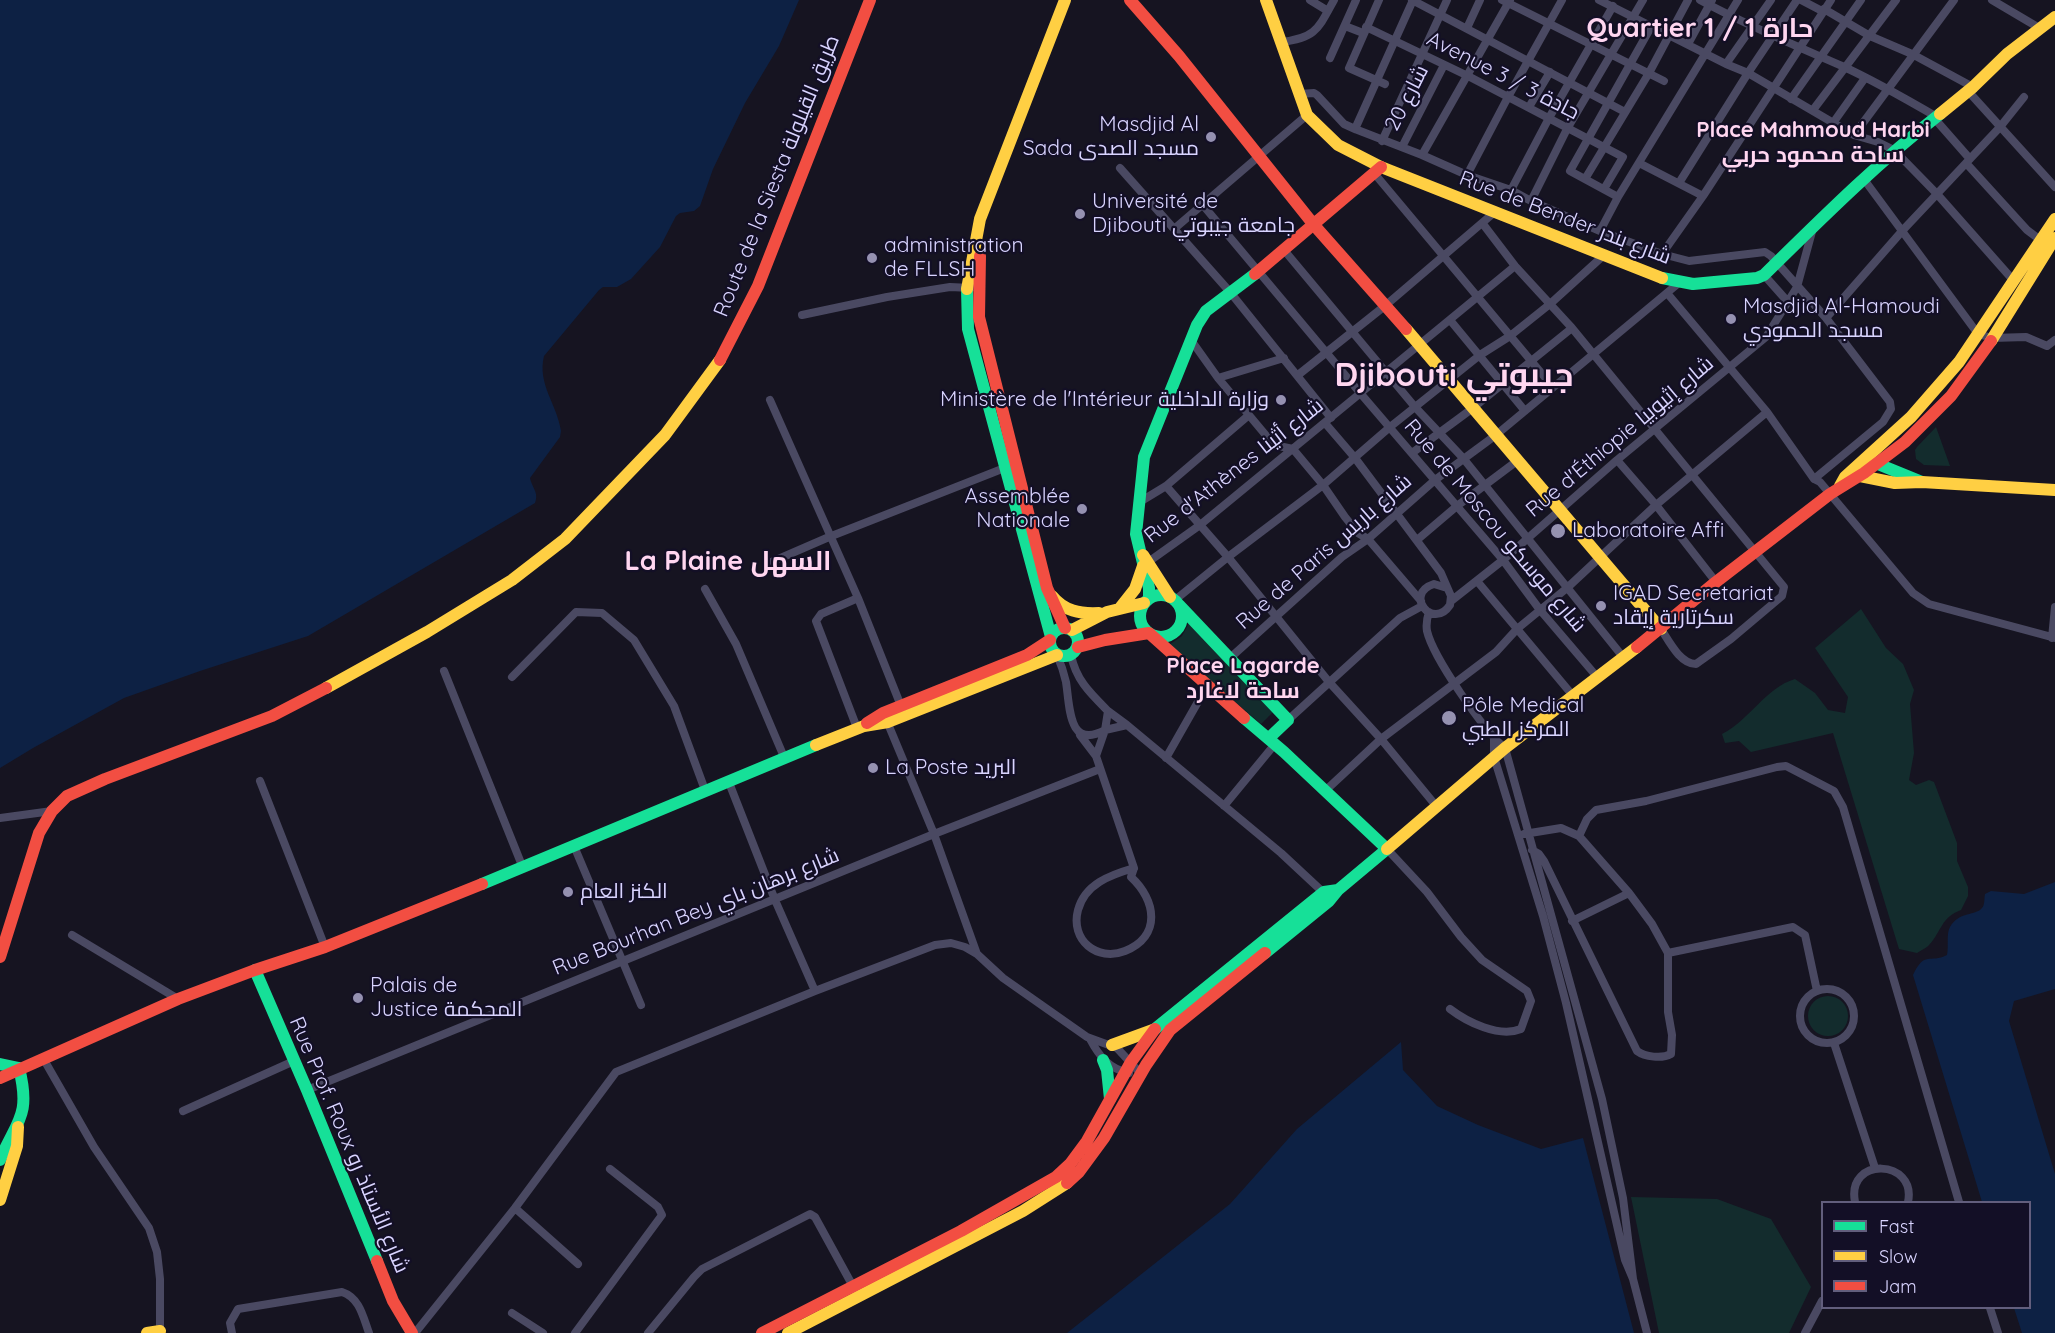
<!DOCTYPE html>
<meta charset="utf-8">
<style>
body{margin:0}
#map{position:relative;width:2055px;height:1333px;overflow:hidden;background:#161421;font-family:Quicksand,sans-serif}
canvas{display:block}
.legend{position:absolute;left:1821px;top:1201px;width:210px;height:108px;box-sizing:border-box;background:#130f26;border:2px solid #625e7d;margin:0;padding:8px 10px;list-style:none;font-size:18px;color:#d9d4ff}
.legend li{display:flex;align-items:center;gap:12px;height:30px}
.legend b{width:30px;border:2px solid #625e7d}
</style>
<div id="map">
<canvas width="2055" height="1333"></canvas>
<ul class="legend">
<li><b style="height:8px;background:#16e098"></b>Fast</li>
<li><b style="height:8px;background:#ffcf43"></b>Slow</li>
<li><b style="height:8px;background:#f24e42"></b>Jam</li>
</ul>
</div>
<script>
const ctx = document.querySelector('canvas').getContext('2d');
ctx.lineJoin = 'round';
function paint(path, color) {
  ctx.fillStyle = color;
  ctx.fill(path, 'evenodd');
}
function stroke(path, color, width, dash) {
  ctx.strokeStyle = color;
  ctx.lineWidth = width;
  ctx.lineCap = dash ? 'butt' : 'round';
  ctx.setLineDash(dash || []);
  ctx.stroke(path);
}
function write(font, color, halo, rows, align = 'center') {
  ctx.font = font + ' Quicksand,Cairo,sans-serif';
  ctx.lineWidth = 4.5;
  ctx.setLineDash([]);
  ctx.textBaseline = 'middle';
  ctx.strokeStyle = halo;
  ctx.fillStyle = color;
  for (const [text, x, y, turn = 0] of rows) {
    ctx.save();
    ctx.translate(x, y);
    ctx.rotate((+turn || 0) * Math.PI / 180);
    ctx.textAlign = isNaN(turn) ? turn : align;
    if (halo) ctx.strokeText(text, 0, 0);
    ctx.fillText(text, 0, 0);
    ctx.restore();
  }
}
paint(new Path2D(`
 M1936,427l14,39 -26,-1 -8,-6 -1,-9 2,-3z
 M1861,609l25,39 17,16 11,26 -4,14 4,49 -5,27 7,5 13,-5 5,2 23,61v18l11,26v9l-7,14c-20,7 -19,21 -32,35 -2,3 -8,5 -12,8l-18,-4 -66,-216 -82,19 -12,-11 -14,2 -3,-9c28,-14 43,-46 73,-55l20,14 13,17 17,3 3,-16 -33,-49z
 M1189,623l84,89 -12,12 -92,-79 13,-9z
 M1808 1016a20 20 0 1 1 40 0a20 20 0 1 1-40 0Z
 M1631,1197l86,2 54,20 40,68 -22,46h-130z`), '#132c2d');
paint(new Path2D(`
 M0,0h799l-20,46 -34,57 -32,66 -13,37 -6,5 -14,2 -4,3 -16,31 -29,32 -14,8h-14l-4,3 -55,66c-7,28 13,48 17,75l-1,6 -30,41c2,10 9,14 5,25l-227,133 -108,35 -76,27 -91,50 -33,20z
 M2055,882v107l-41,12 -5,20 46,153v159h-33l-8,-25h16v-106h-48l-69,-227c12,-25 16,-11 34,-20 2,-9 -1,-21 3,-28 9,-16 26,-11 32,-19 3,-3 2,-9 3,-14l6,-3 33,3z
 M1401,1042l2,28 34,36 41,19 63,24 42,-11 51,195h-567l163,-129 67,-75z`), '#0d2144');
stroke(new Path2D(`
 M1310,0l18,11
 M1379,0l-30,68 36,16
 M1412,0l213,112
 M1502,0l162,81
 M1599,0l127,64 22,9 106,62 24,7 16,8 43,44 76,86
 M1700,0c46,25 94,45 142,66 33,15 64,33 95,51
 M1801,0l21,11
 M1992,0l49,29
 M1824,9l46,27 42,18 61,33
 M1345,26l18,7
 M1366,27l102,49 155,81 -19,32
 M1467,28l13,-28
 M1281,42c35,-4 37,-13 53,-42
 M1688,44l24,-44
 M1330,58l26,-58
 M1726,64l45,-64
 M1967,90l88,97
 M1299,94l15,-1 3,2 27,29 11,5 67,26 45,20 44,15 20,11 69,30 62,23 27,7 76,-9 6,4 55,62 64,84 1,7 -8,13 -69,57
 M1791,99l70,-99
 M1529,107l21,-35
 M1813,110l83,-110
 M1934,118l36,41
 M1833,123l32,-45
 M1355,129l58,-129
 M1854,135l100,-135
 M1382,141l65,-141
 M1402,147l42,-82
 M1422,155l88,-155
 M1639,163l64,33
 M1966,163l61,67 16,12
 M1120,168l110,124 101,126
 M1374,173l179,214
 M1467,175l41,-78 54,-97
 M1863,178l115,156 14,4 34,-1 21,9 8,-6
 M1585,179l64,-106 39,-73
 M1679,183l69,-110 49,-73
 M1511,190l38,-72 64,-112
 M1618,197l-48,-26 81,-144
 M1531,201l36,-72 76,-129
 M1202,204l159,190 142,166 37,50 58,68
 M1483,224l32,42 57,62 212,259 -2,9 -51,43 -35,25c-16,0 -27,-23 -35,-35
 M1174,229l133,-114
 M1600,231l18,-34 120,-197
 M1284,250l131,157 48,51 160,199
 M1662,254l41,-58 128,-196
 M1764,275l24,27
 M1667,293l100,119 47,67 6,3 93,111 16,11 126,34
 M802,315l85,-18 63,-10 21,1
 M1826,318l77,-88 97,-103 24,-30
 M1450,320l75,91
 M1191,340l27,38 56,67 19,4 30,36 22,32 13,16 10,6 53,62
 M1298,375l88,-70 110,-94
 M1218,378l66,-20
 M770,400l88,198 45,113
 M1325,423l30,35 86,115 10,23 -1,9c-17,26 -47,-11 -16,-21l13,4
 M1412,453l61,-45 99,-80
 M1617,460l39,45 60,77
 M1166,486l62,71 101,125 52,57 56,68
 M1138,503l28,-17 83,-71
 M1417,540l40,-34 60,-45
 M769,563l60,-26 178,-70
 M1144,565l56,-40 315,-259
 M1477,581l97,116
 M705,589l31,55 48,113
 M1175,600l53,-43 95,-72 67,-58 90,-72 30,-19 40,-32 53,-48
 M1451,601l52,-41 114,-100 149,-123 31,-50 16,-59
 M1429,612c-2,6 -3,13 -2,19 6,26 57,100 78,117l97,351 21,99 10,81
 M2052,638l3,-31
 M1057,655c4,9 7,18 9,27 4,25 2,68 39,48l3,-19c-18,-18 -32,-31 -37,-56
 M1230,658l112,-101 26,-18 67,-59 61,-45 184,-153
 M444,671l79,197
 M512,677l64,-65 26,1 32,27 40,66 31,84
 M886,719l48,115 43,120
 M1288,720l112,-102 22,-12
 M1127,725l154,128 44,41
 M857,728l-41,-107 5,-7 37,-16
 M1080,735l16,21 9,-26 22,-5 -19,-14
 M1494,739v18l49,159 23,87 59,257 8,19 14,54
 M1096,756l38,112 -3,9c25,23 31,59 -6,74 -28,11 -55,-11 -47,-41 7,-26 32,-35 56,-42
 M1166,758l41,-72
 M728,780l47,120 40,91
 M260,781l65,166
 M1325,791l56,-52 115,-87 21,-23 50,-41 89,-83 111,-93
 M1224,806l51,-62
 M0,818l52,-7
 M1524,834l37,-6 18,8 50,57 23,31 16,29v59l4,23 -1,19c-9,5 -26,3 -34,-3l-93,-190 -5,-7 -7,-4
 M1579,836l8,-17 9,-9 50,-9 131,-34 9,-1 48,25 9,16 116,395
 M574,846l67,159
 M1387,849l40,43 34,45 21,23 45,31 4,10 -10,28c-22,9 -54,-7 -71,-20
 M1572,921l57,-28
 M72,935l106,64
 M1668,953l125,-26 12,8 12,56
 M1800 1016a27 27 0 1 1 54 0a27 27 0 1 1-54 0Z
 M1090,1039c9,17 19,30 39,34
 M1834,1043l41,125
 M43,1058l51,89 55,81 8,24 3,27v54
 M307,1090l627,-256 166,-65
 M183,1111l111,-50
 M1855,1202c-9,-46 62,-43 53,0
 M515,1208l63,56
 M1990,1308l8,25
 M512,1313l31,20
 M232,1333l-2,-10 8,-14 104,-17c18,6 21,25 27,41
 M415,1333l100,-125 101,-136 199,-81 120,-46 16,-2 14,4 12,7 26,24 84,59 30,11 24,26
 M575,1333l87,-118 -4,-8 -48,-38
 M648,1333l46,-56 8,-8 108,-55 5,3 40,73
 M1805,1333l17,-32`), '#4a4962', 8);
stroke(new Path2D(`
 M1662,278l31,6 64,-6 7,-3c57,-56 113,-112 176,-161
 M967,289l1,40 83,308
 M1873,462l49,20
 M1140 616a21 21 0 1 1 42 0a21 21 0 1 1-42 0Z
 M1149,598v-10l-13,-54 8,-77 53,-132 9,-14 49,-37
 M1179,605l109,115 -19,18
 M1050 642a14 14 0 1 1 28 0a14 14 0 1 1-28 0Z
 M1244,718l40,34 103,97 -49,41 -9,11 -64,52
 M482,884l334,-139
 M255,970l52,120 70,171
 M1155,1029l169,-137 14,-2
 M1103,1060l4,10 3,29
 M0,1064l19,4
 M0,1160c17,-40 31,-44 19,-92`), '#16e098', 12);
stroke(new Path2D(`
 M1266,0l41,115 31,30 43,22 281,111
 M1940,114l33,-27 34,-33 48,-37
 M967,289l13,-70 85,-219
 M1406,329l255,300
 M1991,341l64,-103
 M1861,472l-1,4 35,7 27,-1 133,8
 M1840,486l5,-9 66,-60 48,-55 96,-143
 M1143,555l27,42
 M1052,596c12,15 28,18 47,17
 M1120,608l15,-19 8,-23
 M1072,630l35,-18 37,-9
 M326,688l101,-56 85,-52 53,-41 100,-104 55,-75
 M816,745l48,-19 24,-4 169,-67
 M1387,849l118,-101 132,-101
 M1112,1045l41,-15
 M0,1200l17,-54 1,-19
 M147,1333l13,-2
 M788,1333l235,-122 44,-28`), '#ffcf43', 12);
stroke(new Path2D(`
 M1130,0l49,56 135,169 92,104
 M980,256l-1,61 68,271 18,40
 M1255,274l126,-107
 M720,360l38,-74 112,-286
 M1078,647l27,-7 44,-7 95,85
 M1637,647l79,-65 114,-88 34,-21 41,-31 46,-46 40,-55
 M867,723l16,-10 144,-58 23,-15
 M0,957l39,-124 13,-22 15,-15 38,-17 167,-63 54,-28
 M0,1078l178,-79 77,-29 70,-23 157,-63
 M1067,1183l12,-11 25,-34 42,-73 24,-35 95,-77
 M377,1261l16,40 19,32
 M762,1333l199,-102 95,-54 14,-13 17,-23 44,-79 24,-33`), '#f24e42', 12);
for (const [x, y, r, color] of [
 [1211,137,6,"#9591b1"],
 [1080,214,6,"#9591b1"],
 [872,258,6,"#9591b1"],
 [1731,319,6,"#9591b1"],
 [1281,400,6,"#9591b1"],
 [1082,509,6,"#9591b1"],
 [1558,531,8,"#9591b1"],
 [1601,606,6,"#9591b1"],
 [1449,718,8,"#9591b1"],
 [873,768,6,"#9591b1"],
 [568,892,6,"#9591b1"],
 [358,998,6,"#9591b1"]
]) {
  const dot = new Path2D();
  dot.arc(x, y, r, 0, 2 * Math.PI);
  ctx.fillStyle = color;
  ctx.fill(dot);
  stroke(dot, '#130f26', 2);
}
write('21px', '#d9d4ff', '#130f26', [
 ["Avenue 3 / جادة 3",1503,76,27],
 ["شارع 20",1407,98,-63],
 ["Route de la Siesta طريق القيلولة",777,176,-68],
 ["Rue de Bender شارع بندر",1565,218,21],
 ["Rue d'Éthiopie شارع إثيوبيا",1620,437,-40],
 ["Rue d'Athènes شارع أثينا",1234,471,-38],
 ["Rue de Moscou شارع موسكو",1495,526,50],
 ["Rue de Paris شارع باريس",1324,552,-41],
 ["Rue Bourhan Bey شارع برهان باي",696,912,-22],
 ["Rue Prof. Roux شارع الأستاذ رو",349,1145,67]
]);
write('21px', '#d9d4ff', '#130f26', [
 ["Masdjid Al",1199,125,"right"],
 ["Sada مسجد الصدى",1199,149,"right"],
 ["Université de",1092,202],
 ["Djibouti جامعة جيبوتي",1092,226],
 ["administration",884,246],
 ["de FLLSH",884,270],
 ["Masdjid Al-Hamoudi",1743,307],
 ["مسجد الحمودي",1743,331],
 ["Ministère de l'Intérieur وزارة الداخلية",1269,400,"right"],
 ["Assemblée",1070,497,"right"],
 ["Nationale",1070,521,"right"],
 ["Laboratoire Affi",1572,531],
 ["IGAD Secretariat",1613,594],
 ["سكرتارية إيقاد",1613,618],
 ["Pôle Medical",1462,706],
 ["المركز الطبي",1462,730],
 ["La Poste البريد",885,768],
 ["الكنز العام",580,892],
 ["Palais de",370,986],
 ["Justice المحكمة",370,1010]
], 'left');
write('bold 22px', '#ffd6f0', '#130f26', [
 ["Place Mahmoud Harbi",1813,130],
 ["ساحة محمود حربي",1813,155],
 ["Place Lagarde",1243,666],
 ["ساحة لاغارد",1243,691]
]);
write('bold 27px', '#ffd6f0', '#130f26', [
 ["Quartier 1 / حارة 1",1700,29],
 ["La Plaine السهل",728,562]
]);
write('bold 33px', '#ffd6f0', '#130f26', [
 ["Djibouti جيبوتي",1454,376]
]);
</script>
